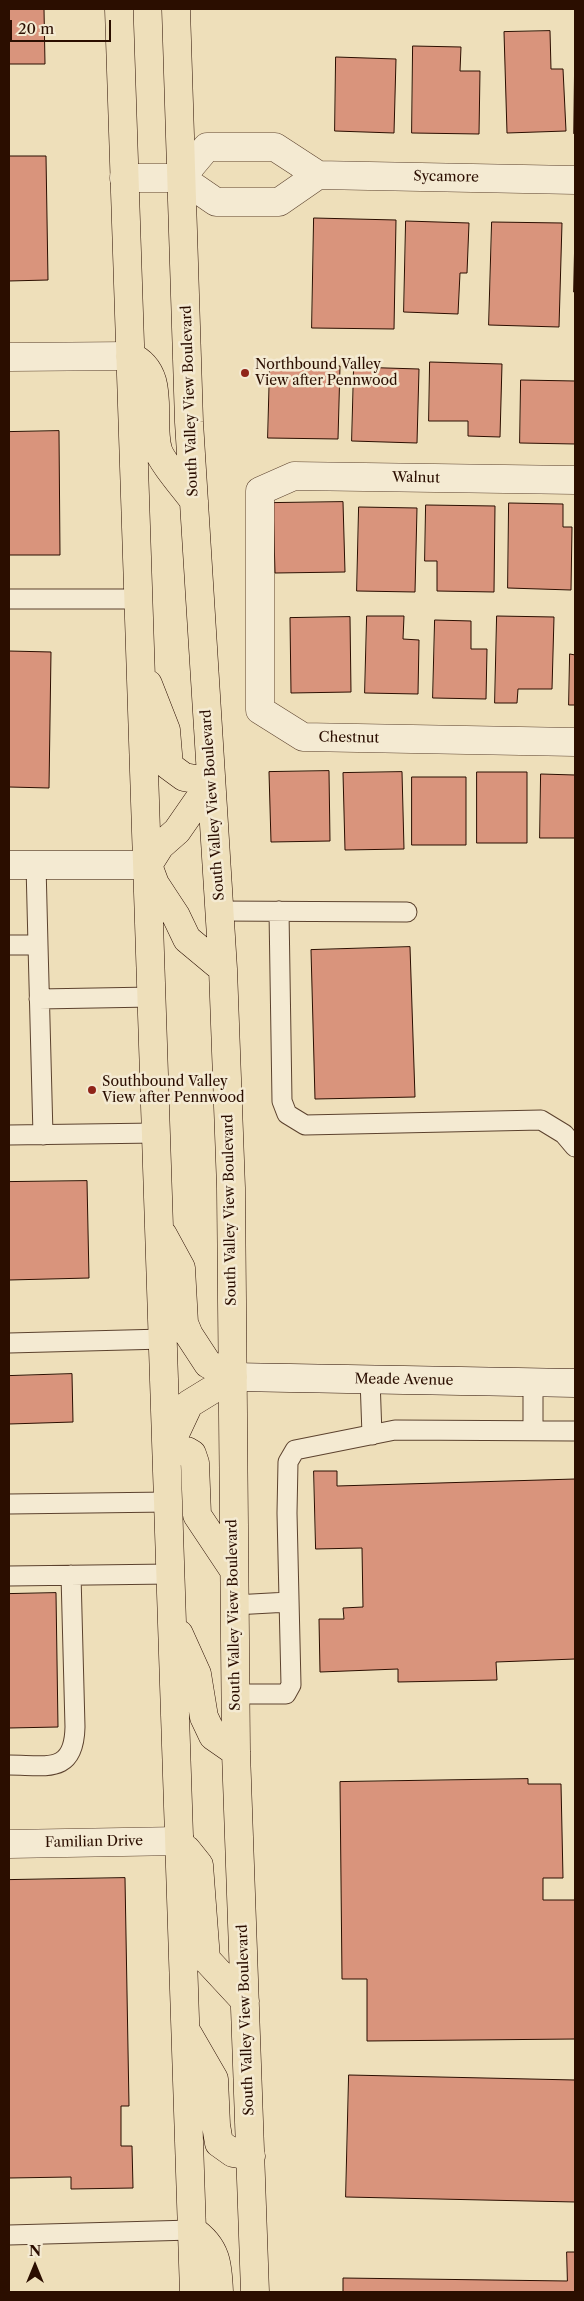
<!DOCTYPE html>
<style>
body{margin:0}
#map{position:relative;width:584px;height:2301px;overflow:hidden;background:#eedfba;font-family:"Libre Caslon Text",serif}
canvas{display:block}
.frame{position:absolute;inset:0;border:10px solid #2b0e00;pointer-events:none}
.north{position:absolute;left:10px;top:2241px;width:50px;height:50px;-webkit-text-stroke:4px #f4ead2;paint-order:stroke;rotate:0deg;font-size:14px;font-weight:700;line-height:20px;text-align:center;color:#2b0e00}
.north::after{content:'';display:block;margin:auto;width:18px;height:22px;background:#2b0e00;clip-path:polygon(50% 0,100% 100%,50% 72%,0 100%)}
.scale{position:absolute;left:10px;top:20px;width:101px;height:22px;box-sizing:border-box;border:2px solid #2b0e00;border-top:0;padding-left:6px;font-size:15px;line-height:18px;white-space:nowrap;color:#2b0e00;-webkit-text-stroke:4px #f4ead2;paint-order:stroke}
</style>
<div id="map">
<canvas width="584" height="2301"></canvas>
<div class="frame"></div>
<div class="north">N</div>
<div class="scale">20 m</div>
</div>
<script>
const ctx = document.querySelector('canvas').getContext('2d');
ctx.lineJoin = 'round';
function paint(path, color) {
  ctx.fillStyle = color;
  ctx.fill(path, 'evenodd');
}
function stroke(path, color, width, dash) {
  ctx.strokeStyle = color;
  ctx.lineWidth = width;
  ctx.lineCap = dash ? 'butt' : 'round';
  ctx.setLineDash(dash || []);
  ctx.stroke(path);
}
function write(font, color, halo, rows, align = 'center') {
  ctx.font = font + ' "Libre Caslon Text",serif';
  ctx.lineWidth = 5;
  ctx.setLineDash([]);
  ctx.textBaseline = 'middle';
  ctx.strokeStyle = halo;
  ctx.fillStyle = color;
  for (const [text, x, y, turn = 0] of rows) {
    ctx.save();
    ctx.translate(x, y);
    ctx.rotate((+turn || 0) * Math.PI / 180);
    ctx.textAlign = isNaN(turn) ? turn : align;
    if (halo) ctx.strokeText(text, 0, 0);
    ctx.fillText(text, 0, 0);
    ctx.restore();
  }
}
const building = new Path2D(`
 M9,9h35l1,55h-36z
 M550,31l1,38h12l3,62 -59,2 -3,-101z
 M575,39v96l-1,-1z
 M413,46l48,1 -1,24h20l-1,63 -67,-1z
 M336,57l60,2 -2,74 -59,-2z
 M9,156h37l2,124 -39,1z
 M314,218l82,2 -2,109 -82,-1z
 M406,221l63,2 -2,50h-7l-2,41 -54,-2z
 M492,222l70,1 -3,104 -70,-2z
 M575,232v60h-1z
 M430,362l72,2 -2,73 -32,-1v-15h-39z
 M270,365l70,1 -2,73 -70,-1z
 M354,367l65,2 -2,74 -65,-2z
 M521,380l54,1v63l-55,-1z
 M59,431l1,124h-51v-123z
 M343,502l2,70 -70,1 -2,-70z
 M509,503l54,1v23h9l-1,63 -63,-2z
 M426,505l69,1 -1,86 -57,-1v-30h-12z
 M359,507l58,1 -2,84 -58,-1z
 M367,616h37l-1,23 16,1 -1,54 -53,-1z
 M497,616l57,1 -2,72h-34l-1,14h-22z
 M350,617l1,75 -60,1 -1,-75z
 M435,620l36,1v28h16l-1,50 -53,-1z
 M9,651l42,1 -2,136 -40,-1z
 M570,654l5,1v50h-6z
 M329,771l1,70 -59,1 -2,-70z
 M402,772l2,77 -59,1 -2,-77z
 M477,772h50v71h-50z
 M541,774l34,1v63h-35z
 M412,777h54v68h-54z
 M410,947l5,150 -100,2 -4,-149z
 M87,1181l2,97 -80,2v-98z
 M72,1374l1,48 -64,2v-48z
 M314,1471h23v15l238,-7v180l-79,3 1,18 -99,2v-13l-78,3 -1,-53h25l-1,-11 20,-1 -1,-59 -46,1z
 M56,1593l2,134 -49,1v-134z
 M528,1779v5h33l2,94h-20v22h32v139l-208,2v-62h-25l-2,-197z
 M125,1878l4,228h-8v40h11l1,42 -62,1v-12l-62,1v-298z
 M349,2075l226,5v122l-229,-5z
 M567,2252h8v40h-232v-14l224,3z`);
paint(building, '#d9947c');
stroke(building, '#2b0e00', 1);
const lane = new Path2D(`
 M9,599h130
 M36,865l2,80
 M219,911l188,1
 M279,911l3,190 5,13 18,11 236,-5 23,14 11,13
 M9,945h29l5,190
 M39,999l113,-2
 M9,1135l148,-2
 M9,1343l155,-4
 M370,1379l2,56
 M533,1382v49
 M9,1504l160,-2
 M9,1576l162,-2
 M234,1605l55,-3
 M235,1694h51l5,-9 -4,-172 1,-51 7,-12 100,-20 180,1
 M9,1765c37,0 65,10 66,-38l-4,-152
 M9,2235l183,-5`);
const street = new Path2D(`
 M124,178h57l35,24h63l39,-27
 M181,178l26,-31h68l43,28 257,5
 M9,357l121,-1
 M575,480l-281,-4 -34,15v219l43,27 272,5
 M9,1844l171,-3`);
const secondary = new Path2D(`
 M9,865h139
 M233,1377l342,6`);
const primary = new Path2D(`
 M119,9l75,2283
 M176,9l13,413 34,547 8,219 5,564 19,540
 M130,356c38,17 19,63 28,94 3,11 28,40 36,51
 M148,684l18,46 3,36 15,11 27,5 -34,49 -17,15 -12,19 7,19 21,32 11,23 36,30
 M163,1235l18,33 3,55 5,12 19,29 25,13
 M233,1377l-44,27 -22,47h20l5,3 3,9 2,52 36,54
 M179,1634l18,40 7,43 9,19 23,16
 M187,1850l12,15 7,94 39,42
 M188,2034l26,45 2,46 3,18 14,10 18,3
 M192,2230c25,17 26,35 27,62`);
stroke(lane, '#5c422e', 21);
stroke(street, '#5c422e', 29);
stroke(secondary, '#2b0e00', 29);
stroke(primary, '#2b0e00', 29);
stroke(lane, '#f4ead2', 19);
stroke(street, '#f4ead2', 28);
stroke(secondary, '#f4ead2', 28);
stroke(primary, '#eedfba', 28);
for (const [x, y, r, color] of [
 [245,373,5,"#8f2418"],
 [92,1090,5,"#8f2418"]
]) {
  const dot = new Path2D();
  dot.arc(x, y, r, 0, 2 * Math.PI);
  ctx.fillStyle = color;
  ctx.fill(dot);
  stroke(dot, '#f4ead2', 2);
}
write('14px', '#2b0e00', '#f4ead2', [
 ["Sycamore",446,177,1],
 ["South Valley View Boulevard",190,401,-92],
 ["Walnut",416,478,1],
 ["Chestnut",349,738,1],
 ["South Valley View Boulevard",213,805,-94],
 ["South Valley View Boulevard",230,1210,-91],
 ["Meade Avenue",404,1380,1],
 ["South Valley View Boulevard",234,1615,-91],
 ["Familian Drive",94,1842,-1],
 ["South Valley View Boulevard",246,2020,-92]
]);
write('14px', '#2b0e00', '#f4ead2', [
 ["Northbound Valley",255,365],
 ["View after Pennwood",255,381],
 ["Southbound Valley",102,1082],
 ["View after Pennwood",102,1098]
], 'left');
</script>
